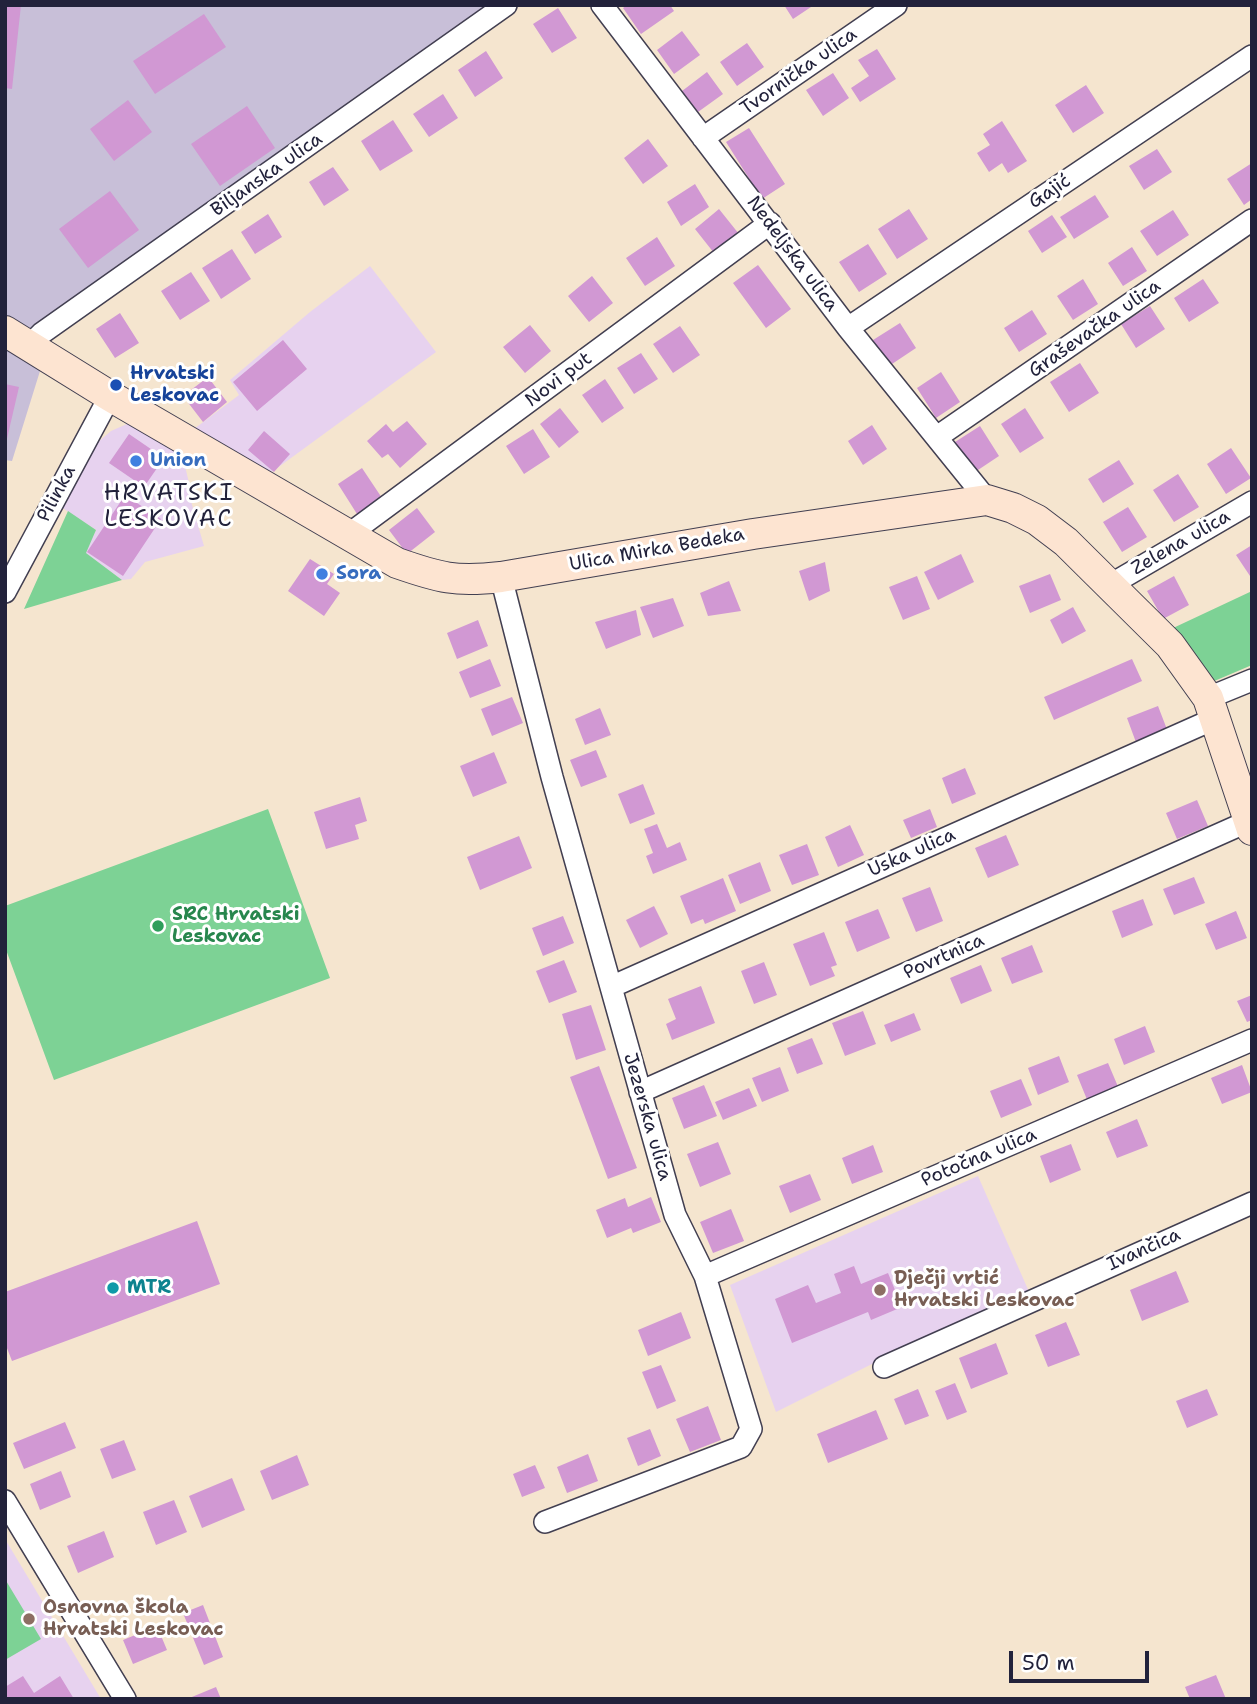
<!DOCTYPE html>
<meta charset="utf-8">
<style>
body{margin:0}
#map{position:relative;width:1257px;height:1704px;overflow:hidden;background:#f5e5cf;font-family:"Shantell Sans",sans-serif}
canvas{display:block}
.frame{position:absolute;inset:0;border:7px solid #22223b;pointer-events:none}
.scale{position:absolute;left:1009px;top:1651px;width:140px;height:32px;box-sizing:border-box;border:4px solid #22223b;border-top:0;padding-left:9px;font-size:21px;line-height:24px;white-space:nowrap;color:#22223b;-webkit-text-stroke:5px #fff;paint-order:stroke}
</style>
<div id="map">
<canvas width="1257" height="1704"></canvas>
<div class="frame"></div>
<div class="scale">50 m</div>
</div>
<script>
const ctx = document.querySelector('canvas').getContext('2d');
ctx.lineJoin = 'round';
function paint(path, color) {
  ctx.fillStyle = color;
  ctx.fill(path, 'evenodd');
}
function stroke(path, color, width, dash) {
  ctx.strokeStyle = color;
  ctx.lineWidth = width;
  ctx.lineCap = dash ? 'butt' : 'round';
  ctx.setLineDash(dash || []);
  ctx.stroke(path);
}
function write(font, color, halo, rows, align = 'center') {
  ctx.font = font + ' "Shantell Sans",sans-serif';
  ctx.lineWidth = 6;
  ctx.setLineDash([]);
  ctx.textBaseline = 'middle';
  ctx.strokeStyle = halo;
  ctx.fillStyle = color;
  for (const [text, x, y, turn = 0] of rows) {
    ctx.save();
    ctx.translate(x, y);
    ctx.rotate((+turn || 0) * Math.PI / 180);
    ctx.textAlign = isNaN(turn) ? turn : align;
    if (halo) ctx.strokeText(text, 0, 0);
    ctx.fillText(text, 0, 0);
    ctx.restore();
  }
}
paint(new Path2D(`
 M370,266l66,86 -171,125 -75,-45 49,-37 -9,-15 80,-68z
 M127,424h9l58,28 -9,14 4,17 -3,1 18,62 -59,16 -14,17 -9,1 -37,-27 11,-23 -35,-23 36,-64 14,-12z
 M978,1176l52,118 -152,67 -102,51 -46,-127z
 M5,1539l96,160h-96z`), '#e7d2ef');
paint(new Path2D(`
 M5,5h484l-454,325 -30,-13z
 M5,348l35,23 -28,90 -7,-1z`), '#c8bfd8');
paint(new Path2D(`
 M68,511l28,19 -10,23 36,27 -98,29z
 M1252,591v74l-40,17 -41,-53z
 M268,809l62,169 -276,102 -49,-133v-41z
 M5,1579l36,60 -36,21z`), '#7dd295');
paint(new Path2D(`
 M5,5h16l-9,84 -7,-1z
 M627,5h43l4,6 -33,23 -18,-26z
 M784,5h30l-21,14z
 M558,8l19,30 -25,15 -19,-29z
 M204,14l22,33 -71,47 -22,-33z
 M682,31l18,24 -26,19 -17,-24z
 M747,43l17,24 -27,19 -17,-24z
 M877,49l19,30 -36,23 -9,-14 18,-12 -11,-16z
 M486,51l17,27 -28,19 -17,-27z
 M707,72l16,22 -25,18 -16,-21z
 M833,73l16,25 -26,18 -17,-26z
 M1086,85l18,28 -31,20 -18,-28z
 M443,94l15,24 -29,19 -16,-23z
 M128,100l24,32 -38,29 -24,-32z
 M247,106l28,42 -55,38 -29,-42z
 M393,120l20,31 -33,20 -19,-30z
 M1002,121l25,40 -19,12 -6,-10 -13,9 -12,-19 13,-8 -7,-11z
 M749,128l36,56 -23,15 -36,-57z
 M648,139l20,27 -25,18 -19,-26z
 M1157,149l15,23 -28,18 -15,-24z
 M1252,163v36l-8,6 -17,-26z
 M333,167l16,23 -25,16 -15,-24z
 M695,184l14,23 -28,19 -14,-24z
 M110,191l29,39 -51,38 -29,-39z
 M1095,195l14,22 -35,22 -14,-22z
 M719,209l20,25 -25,19 -19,-24z
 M909,209l19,30 -31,20 -19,-30z
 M1173,210l16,25 -32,21 -17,-25z
 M268,214l14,23 -27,17 -14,-22z
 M1052,215l15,22 -25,16 -14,-22z
 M657,237l18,29 -30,20 -19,-28z
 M868,244l19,30 -28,18 -20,-30z
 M1132,247l15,24 -24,15 -15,-23z
 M232,249l19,30 -30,20 -19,-31z
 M758,265l33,44 -25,19 -33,-45z
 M191,272l19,29 -30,19 -19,-29z
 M592,276l21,27 -24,19 -21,-26z
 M1083,279l15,25 -25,16 -16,-24z
 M1203,279l16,24 -30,19 -15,-24z
 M1150,306l15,23 -29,19 -15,-24z
 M1032,310l15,24 -28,18 -15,-24z
 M120,313l19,30 -24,15 -19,-29z
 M900,323l16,25 -27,18 -16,-26z
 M530,325l21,26 -26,22 -22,-26z
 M680,326l20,29 -27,18 -20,-29z
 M283,340l24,29 -50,42 -24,-29z
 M641,353l17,26 -24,15 -17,-26z
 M1080,363l19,30 -30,19 -19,-30z
 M941,372l19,30 -24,16 -19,-30z
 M208,377l19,25 -24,20 -20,-26z
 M605,379l19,29 -22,15 -20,-28z
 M5,384l14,3 -13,56h-1z
 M560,408l19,24 -20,16 -19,-24z
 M1025,408l19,30 -24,15 -19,-29z
 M407,421l20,23 -27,24 -12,-14 -6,4 -15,-17 19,-17 7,8z
 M872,425l15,24 -24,16 -15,-24z
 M980,426l19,30 -24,16 -20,-30z
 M533,429l17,28 -26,17 -18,-28z
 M264,431l26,23 -16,18 -26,-22z
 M129,434l35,24 -20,29 -35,-24z
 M1231,448l20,30 -25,16 -19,-30z
 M1119,460l15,24 -31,19 -15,-24z
 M362,468l20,30 -25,16 -19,-30z
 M1178,474l21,33 -25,15 -21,-32z
 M125,495l36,24 -38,57 -36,-24z
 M1128,507l19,30 -25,15 -19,-30z
 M417,508l18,24 -28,22 -18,-24z
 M1252,545v34l-16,-24z
 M961,554l13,28 -36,18 -14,-28z
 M310,559l24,15 -7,10 13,9 -16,23 -36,-25z
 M825,562l5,29 -21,10 -10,-30z
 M1050,574l11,26 -31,13 -11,-27z
 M917,576l13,33 -27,11 -14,-33z
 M1174,576l15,29 -26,14 -16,-28z
 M729,581l12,30 -33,5 -8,-23z
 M673,598l11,28 -31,12 -13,-31z
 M1073,607l13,24 -24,13 -12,-24z
 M636,610l5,25 -35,14 -11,-27z
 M478,620l10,26 -31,13 -10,-26z
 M490,659l11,27 -31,12 -11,-26z
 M1132,659l10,22 -88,39 -10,-23z
 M512,697l11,26 -31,13 -11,-27z
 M1158,706l10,26 -31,13 -10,-27z
 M600,708l11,27 -26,10 -10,-26z
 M596,750l11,27 -26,10 -11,-27z
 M494,752l13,31 -34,14 -13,-31z
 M965,768l11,26 -24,10 -10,-26z
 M643,784l12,30 -25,10 -12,-30z
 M360,797l7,24 -12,4 4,14 -33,10 -12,-37z
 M1197,800l11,26 -31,13 -11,-26z
 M930,809l7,18 -26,11 -8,-18z
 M657,824l10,24 13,-6 7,18 -34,14 -7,-18 7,-3 -9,-24z
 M850,825l14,30 -26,12 -13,-30z
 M1006,835l13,30 -31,13 -13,-30z
 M519,836l13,32 -52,22 -13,-33z
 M807,844l12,31 -27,10 -13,-30z
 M760,862l11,29 -31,13 -12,-29z
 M1194,877l11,26 -31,12 -11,-26z
 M723,878l13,33 -31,13 -2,-5 -12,5 -11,-28z
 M930,887l13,34 -27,11 -14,-34z
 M1143,899l10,26 -31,13 -10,-27z
 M654,906l14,28 -28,14 -14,-28z
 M878,909l12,29 -33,14 -12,-30z
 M1236,911l11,27 -31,12 -11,-26z
 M563,916l11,27 -31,13 -11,-28z
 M824,932l13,33 -6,2 4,9 -25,10 -17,-42z
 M1032,945l11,27 -31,12 -11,-26z
 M564,960l13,32 -28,11 -13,-32z
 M764,962l13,33 -23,9 -13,-33z
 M981,965l11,26 -31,13 -11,-26z
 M701,986l14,37 -43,17 -6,-16 10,-5 -8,-20z
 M1252,995v25l-5,2 -10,-21z
 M591,1005l15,45 -30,10 -14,-46z
 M863,1011l13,33 -31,12 -13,-33z
 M914,1013l7,17 -30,12 -7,-17z
 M1145,1026l10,26 -31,13 -10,-26z
 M812,1038l11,26 -26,10 -10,-26z
 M1059,1056l10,26 -31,13 -10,-27z
 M1108,1063l11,26 -31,13 -11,-27z
 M1242,1065l10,27 -30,12 -11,-26z
 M599,1066l38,102 -29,11 -38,-102z
 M780,1067l9,24 -27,11 -10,-24z
 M1021,1079l11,26 -31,13 -11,-27z
 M704,1085l13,31 -33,13 -12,-31z
 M749,1088l8,18 -34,14 -8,-18z
 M1137,1119l11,27 -31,12 -11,-26z
 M718,1142l13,32 -31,13 -13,-33z
 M1071,1144l10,26 -31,13 -10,-27z
 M873,1145l10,27 -31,12 -10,-26z
 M810,1174l11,26 -31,13 -11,-27z
 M651,1197l10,25 -28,11 -2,-5 -24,10 -11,-28 29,-12 3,9z
 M731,1209l13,32 -31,12 -13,-31z
 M197,1221l23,63 -208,77 -7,-18v-51z
 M854,1266l7,18 27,-11 14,34 -31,13 -3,-8 -76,31 -17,-44 33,-14 8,18 25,-10 -7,-19z
 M1176,1271l13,31 -47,19 -12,-31z
 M681,1312l10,26 -43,18 -10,-26z
 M1066,1322l14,33 -32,12 -13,-32z
 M996,1343l12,31 -37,15 -12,-31z
 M661,1365l15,36 -19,8 -15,-37z
 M955,1383l12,29 -20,8 -12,-29z
 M918,1389l11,27 -24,9 -11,-26z
 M1207,1389l11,26 -31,13 -11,-27z
 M708,1406l13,34 -31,12 -14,-33z
 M876,1410l12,29 -60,24 -11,-29z
 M65,1422l11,26 -52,21 -11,-26z
 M650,1429l11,27 -23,10 -11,-28z
 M124,1440l12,30 -24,9 -12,-30z
 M588,1454l10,27 -31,12 -10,-26z
 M297,1455l12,30 -37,15 -12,-29z
 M535,1465l10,23 -23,9 -9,-23z
 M61,1471l10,26 -31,13 -10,-26z
 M232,1478l13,32 -43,18 -13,-32z
 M174,1500l13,32 -31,13 -13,-33z
 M104,1531l10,26 -36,16 -11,-27z
 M203,1605l20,52 -19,8 -21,-52z
 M157,1626l10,24 -34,14 -10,-24z
 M1216,1675l10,24h-36l-5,-12z
 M23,1676l11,17 26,-17 14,23h-69v-12z
 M216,1687l5,12h-34z`), '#d198d3');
const minor = new Path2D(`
 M602,5l246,323 139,172
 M703,138l193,-133
 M848,328l404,-272
 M29,346l13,-13 464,-328
 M937,437l315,-217
 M348,535l422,-312
 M501,577l51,200 123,438 30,61 46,153 -10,18 -196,75
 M1110,585l142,-83
 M5,592l105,-196
 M1208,698l44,-18
 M611,987l603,-268
 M640,1092l609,-271
 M705,1276l547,-236
 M884,1367l368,-164
 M5,1501l120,198`);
const secondary = new Path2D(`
 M5,331l105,65 287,167c43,15 58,19 104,14l252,-43 234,-34 26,8 24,12 29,22 104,103 38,53 44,132`);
stroke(minor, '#423f51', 24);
stroke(secondary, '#423f51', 32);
stroke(minor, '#fff', 21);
stroke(secondary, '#fde4d1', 30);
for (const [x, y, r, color] of [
 [116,385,7,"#1a4fb4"],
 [136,461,7,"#3f7fe0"],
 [322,574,7,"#3f7fe0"],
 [158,926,7,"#2e9e5b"],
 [113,1288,7,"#0f9aa8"],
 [880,1290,7,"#8d6e63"],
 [29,1619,7,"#8d6e63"]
]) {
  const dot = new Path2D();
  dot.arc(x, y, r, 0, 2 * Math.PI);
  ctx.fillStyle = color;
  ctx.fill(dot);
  stroke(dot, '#fff', 2.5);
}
write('19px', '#22223b', '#fff', [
 ["Tvornička ulica",799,72,-35],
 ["Biljanska ulica",267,175,-35],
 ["Gajić",1050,192,-34],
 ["Nedeljska ulica",792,254,53],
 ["Graševačka ulica",1095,329,-35],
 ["Novi put",559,380,-37],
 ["Pilinka",57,494,-62],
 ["Zelena ulica",1181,543,-30],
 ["Ulica Mirka Bedeka",657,550,-10],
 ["Uska ulica",912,853,-24],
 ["Povrtnica",944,957,-24],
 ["Jezerska ulica",647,1117,74],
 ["Potočna ulica",979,1158,-23],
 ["Ivančica",1144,1250,-24]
]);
write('bold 19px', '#164399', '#fff', [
 ["Hrvatski",130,374],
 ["Leskovac",130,396]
], 'left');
write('bold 19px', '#366cbe', '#fff', [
 ["Union",150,461],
 ["Sora",336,574]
], 'left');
write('bold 19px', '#27864d', '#fff', [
 ["SRC Hrvatski",172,915],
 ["Leskovac",172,937]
], 'left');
write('bold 19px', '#785e54', '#fff', [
 ["Dječji vrtić",894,1279],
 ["Hrvatski Leskovac",894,1301],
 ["Osnovna škola",43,1608],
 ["Hrvatski Leskovac",43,1630]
], 'left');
write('bold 19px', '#0d838f', '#fff', [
 ["MTR",127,1288]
], 'left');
ctx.letterSpacing = '2px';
write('23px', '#22223b', '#fff', [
 ["HRVATSKI",169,494],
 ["LESKOVAC",169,520]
]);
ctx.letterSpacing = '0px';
</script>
